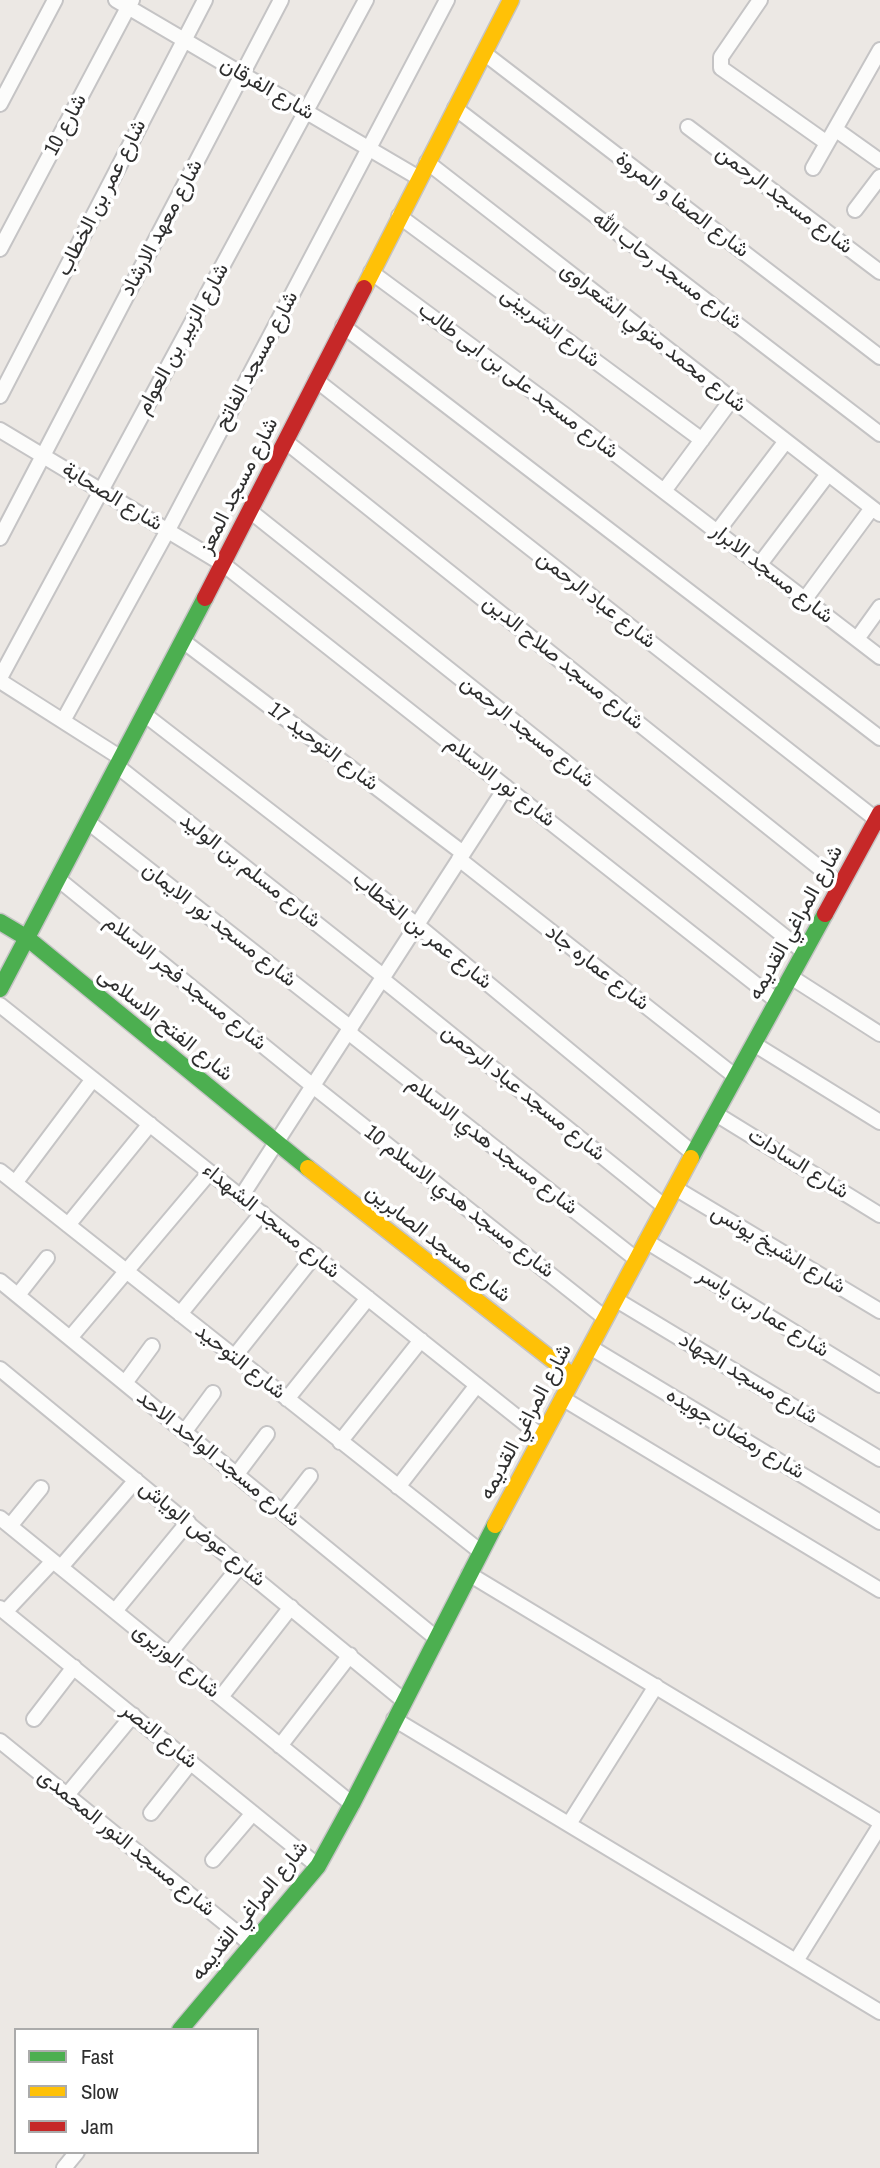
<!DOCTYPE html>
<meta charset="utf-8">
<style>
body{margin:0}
#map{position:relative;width:880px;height:2168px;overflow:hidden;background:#ece8e4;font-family:"Archivo Narrow",sans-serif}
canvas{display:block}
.legend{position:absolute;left:14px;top:2028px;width:245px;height:126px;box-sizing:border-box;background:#fff;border:2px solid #ababab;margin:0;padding:9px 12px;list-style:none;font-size:21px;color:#2e2e2e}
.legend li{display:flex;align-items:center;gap:14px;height:35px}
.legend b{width:35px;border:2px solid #ababab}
</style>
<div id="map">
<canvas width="880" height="2168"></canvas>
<ul class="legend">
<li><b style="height:9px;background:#4caf50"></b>Fast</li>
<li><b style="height:9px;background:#ffc107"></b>Slow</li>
<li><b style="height:9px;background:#c62828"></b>Jam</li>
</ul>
</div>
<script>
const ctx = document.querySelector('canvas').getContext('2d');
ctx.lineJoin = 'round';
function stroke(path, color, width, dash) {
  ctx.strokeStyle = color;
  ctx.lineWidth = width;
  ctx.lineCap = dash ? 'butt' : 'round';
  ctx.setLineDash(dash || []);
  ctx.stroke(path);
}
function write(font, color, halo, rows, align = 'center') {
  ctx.font = font + ' "Archivo Narrow",Vazirmatn,sans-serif';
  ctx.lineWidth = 7;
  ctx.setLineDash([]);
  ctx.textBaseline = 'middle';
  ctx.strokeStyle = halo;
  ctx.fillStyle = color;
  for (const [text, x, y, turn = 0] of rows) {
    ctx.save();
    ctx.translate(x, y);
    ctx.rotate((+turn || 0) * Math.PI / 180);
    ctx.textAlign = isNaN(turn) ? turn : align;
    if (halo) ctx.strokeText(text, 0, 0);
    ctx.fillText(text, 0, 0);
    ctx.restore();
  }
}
const street = new Path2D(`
 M116,0l303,178
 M760,0l-39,57v11l106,75
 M484,53l396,304
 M0,104l55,-104
 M455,108l425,326
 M688,127l192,145
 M835,129l45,32
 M427,162l453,352
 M813,168l67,-118
 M855,210l25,-33
 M399,216l303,224
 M0,249l132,-249
 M371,272l195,144 314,241
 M343,326l537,412
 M316,380l561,440
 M0,396l205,-396
 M0,430l223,134 554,437
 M285,441l556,444
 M664,491l68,-92
 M250,511l554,441
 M717,532l69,-91
 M0,538l281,-538
 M760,564l68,-90
 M805,599l67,-91
 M857,639l23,-32
 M183,641l280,212
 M0,678l366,-678
 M0,681l121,77
 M144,714l273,211 277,229
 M63,721l105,-191 279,-530
 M117,766l266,210
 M88,822l263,206
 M459,859l277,218
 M58,879l255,207 292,232
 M791,977l89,57
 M382,979l283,228
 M0,1005l542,432
 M348,1032l288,227
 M754,1044l126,78
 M716,1114l164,101
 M0,1171l481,381
 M15,1183l78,-104
 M675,1188l205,123
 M241,1197l265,-410
 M68,1225l82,-101
 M646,1241l234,144
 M0,1281l436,357
 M18,1295l29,-37
 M615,1299l265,160
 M180,1314l82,-101
 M70,1338l140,-166
 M590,1347l290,175
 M234,1357l81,-102
 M0,1369l404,332
 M125,1383l27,-37
 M562,1398l318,192
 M287,1399l81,-101
 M185,1431l28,-38
 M340,1442l81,-102
 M237,1474l30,-40
 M398,1487l79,-102
 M283,1511l27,-35
 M0,1518l352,286
 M10,1526l31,-38
 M61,1567l75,-87
 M469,1574l411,248
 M0,1608l318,258
 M6,1611l47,-50
 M115,1611l73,-89
 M169,1654l71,-88
 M221,1697l70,-90
 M34,1719l40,-52
 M394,1719l486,293
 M0,1741l252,204
 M280,1746l70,-91
 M67,1795l66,-80
 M151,1813l40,-51
 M569,1824l87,-138
 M213,1860l40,-47
 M796,1961l84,-135
 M64,2168l13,-16`);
const fast = new Path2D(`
 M0,922l27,16 281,230
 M0,989l205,-391
 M691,1158l134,-244
 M180,2030l138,-164 34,-62 143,-279`);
const slow = new Path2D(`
 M364,288l147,-288
 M308,1168l266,209
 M495,1525l196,-367`);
const jam = new Path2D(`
 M205,598l159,-310
 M825,914l55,-101`);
stroke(street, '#c5c4c5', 18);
stroke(fast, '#c5c4c5', 19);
stroke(slow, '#c5c4c5', 19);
stroke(jam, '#c5c4c5', 19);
stroke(street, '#fcfcfb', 14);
stroke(fast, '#4caf50', 16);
stroke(slow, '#ffc107', 16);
stroke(jam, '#c62828', 16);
write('21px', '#2e2e2e', '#fff', [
 ["شارع الفرقان",267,89,30],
 ["شارع 10",66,125,-62],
 ["شارع عمر بن الخطاب",102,198,-63],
 ["شارع مسجد الرحمن",784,200,37],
 ["شارع الصفا و المروة",682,205,37],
 ["شارع معهد الارشاد",162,228,-62],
 ["شارع مسجد رحاب الله",667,271,37],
 ["شارع الشربينى",550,328,37],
 ["شارع محمد متولي الشعراوى",653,338,38],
 ["شارع الزبير بن العوام",183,339,-61],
 ["شارع مسجد الفاتح",257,361,-62],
 ["شارع مسجد على بن ابى طالب",518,381,37],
 ["شارع مسجد المعز",239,486,-63],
 ["شارع الصحابة",112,497,31],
 ["شارع مسجد الابرار",772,574,38],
 ["شارع عباد الرحمن",596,600,38],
 ["شارع مسجد صلاح الدين",563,663,39],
 ["شارع مسجد الرحمن",527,732,39],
 ["شارع التوحيد 17",323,747,37],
 ["شارع نور الاسلام",500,782,38],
 ["شارع مسلم بن الوليد",250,871,38],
 ["شارع المراغي القديمه",796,923,-61],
 ["شارع مسجد نور الايمان",219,925,38],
 ["شارع عمر بن الخطاب",422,931,39],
 ["شارع عماره جاد",597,968,38],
 ["شارع مسجد فجر الاسلام",185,983,39],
 ["شارع الفتح الاسلامى",165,1025,39],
 ["شارع مسجد عباد الرحمن",523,1093,39],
 ["شارع مسجد هدي الاسلام",492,1146,38],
 ["شارع السادات",798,1164,32],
 ["شارع مسجد هدي الاسلام 10",459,1202,38],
 ["شارع مسجد الشهداء",271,1221,39],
 ["شارع مسجد الصابرين",438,1244,38],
 ["شارع الشيخ يونس",778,1250,31],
 ["شارع عمار بن ياسر",763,1313,32],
 ["شارع التوحيد",240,1362,38],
 ["شارع مسجد الجهاد",748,1379,31],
 ["شارع المراغي القديمه",526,1422,-62],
 ["شارع رمضان جويده",735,1434,31],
 ["شارع مسجد الواحد الاحد",218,1459,39],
 ["شارع عوض الوياش",202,1534,39],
 ["شارع الوزيرى",176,1661,39],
 ["شارع النصر",159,1736,39],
 ["شارع مسجد النور المحمدى",126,1843,39],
 ["شارع المراغي القديمه",250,1911,-51]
]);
</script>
